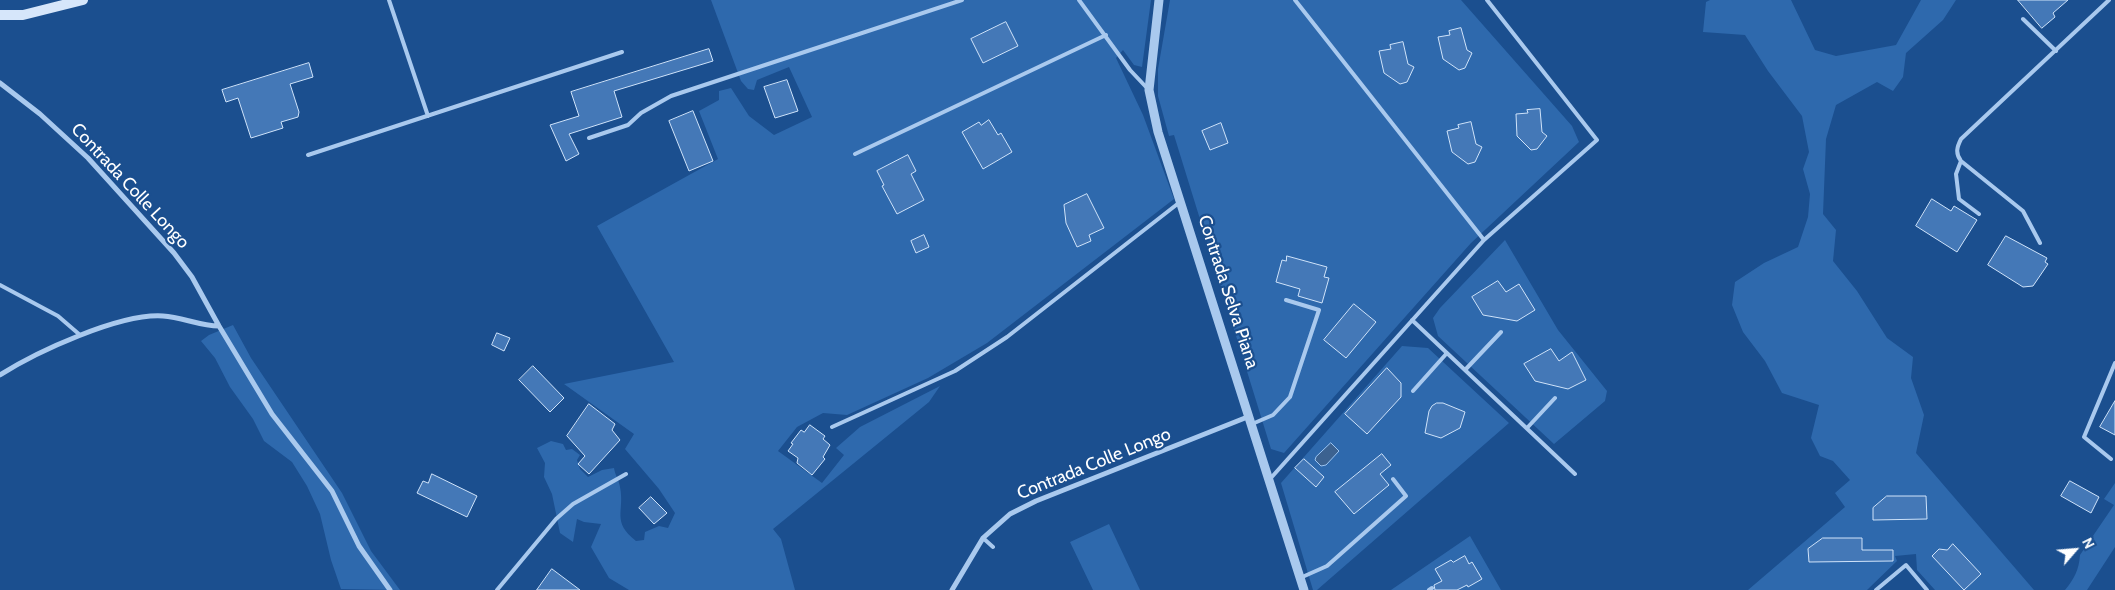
<!DOCTYPE html>
<style>
body{margin:0}
#map{position:relative;width:2115px;height:590px;overflow:hidden;background:#1b4f8f;font-family:Cabin,sans-serif}
canvas{display:block}
.north{position:absolute;left:2050px;top:525px;width:50px;height:50px;-webkit-text-stroke:4px #1b4f8f;paint-order:stroke;rotate:63deg;font-size:14px;font-weight:700;line-height:20px;text-align:center;color:#fff}
.north::after{content:'';display:block;margin:auto;width:18px;height:22px;background:#fff;clip-path:polygon(50% 0,100% 100%,50% 72%,0 100%)}
</style>
<div id="map">
<canvas width="2115" height="590"></canvas>
<div class="north">N</div>
</div>
<script>
const ctx = document.querySelector('canvas').getContext('2d');
ctx.lineJoin = 'round';
function paint(path, color) {
  ctx.fillStyle = color;
  ctx.fill(path, 'evenodd');
}
function stroke(path, color, width, dash) {
  ctx.strokeStyle = color;
  ctx.lineWidth = width;
  ctx.lineCap = dash ? 'butt' : 'round';
  ctx.setLineDash(dash || []);
  ctx.stroke(path);
}
function write(font, color, halo, rows, align = 'center') {
  ctx.font = font + ' Cabin,sans-serif';
  ctx.lineWidth = 4.5;
  ctx.setLineDash([]);
  ctx.textBaseline = 'middle';
  ctx.strokeStyle = halo;
  ctx.fillStyle = color;
  for (const [text, x, y, turn = 0] of rows) {
    ctx.save();
    ctx.translate(x, y);
    ctx.rotate((+turn || 0) * Math.PI / 180);
    ctx.textAlign = isNaN(turn) ? turn : align;
    if (halo) ctx.strokeText(text, 0, 0);
    ctx.fillText(text, 0, 0);
    ctx.restore();
  }
}
paint(new Path2D(`
 M711,0h440l-9,67 -8,-2 -11,-15 -7,8 27,57 31,84 -187,144 -59,35 -81,37 -24,-2 -26,14 -19,24 44,32 22,-28 -8,-7 24,-21 80,-41 -11,16 -156,127 8,10 14,51h-166l-20,-12 -18,-31 10,-23 -17,-2 -7,-3 -4,23 -13,-9 -8,-39 -8,-17 1,-14 -8,-15 14,-7 12,3 3,6 6,-1 8,6 -3,5 3,9 8,8 14,-7 12,-2c1,7 5,12 6,19 5,25 -9,34 16,54l8,-1 1,-8 14,-6 9,2 7,-15 -16,-24 -34,-40 9,-15 -70,-50 110,-22 -77,-136 121,-67 -19,-48 20,-11v-9l12,-3 18,28 25,19 38,-18 -23,-50 -32,13 -3,10 -6,-1 -7,-8z
 M1170,0h291l111,126 7,16 -108,101 -187,210 -13,-4 -97,-314 -5,1 -11,-40v-27z
 M1710,0h81l24,50 21,6 60,-11 25,-45h35l-13,20 -37,33 -3,24 -10,14 -16,-9 -41,23 -10,34 -3,75 13,16 -3,31 24,30 30,47 26,19 -2,21 13,37 -8,38 118,137h-99l-18,-20 -1,-16 -21,2 2,5 -30,29h-119l97,-83 -10,-14 15,-13 -17,-19 -13,-5 -9,-18 8,-33 -37,-12 -17,-32 -22,-29 -11,-27 3,-23 29,-19 34,-16 10,-30 2,-23 -7,-25 6,-17 -7,-36 -34,-45 -23,-36 -42,-3 3,-30z
 M1505,240l53,90 49,61 -2,10 -51,43 -116,-108 -5,-18 7,-10z
 M233,325l18,33 91,135 29,58 29,39 -59,-1 -10,-29 -11,-46 -13,-28 -15,-24 -28,-21 -11,-22 -23,-32 -15,-29 -14,-17 8,-6z
 M1402,346l26,2 81,75 -192,167h-4l-32,-107z
 M2115,483v64l-28,43h-22c9,-11 14,-20 15,-35l34,-50 -10,-6z
 M1109,524l31,66h-47l-23,-48z
 M1470,536l31,54h-110z`), '#2e69ad');
const water = new Path2D(`
 M1331,443l8,8 -13,14 -5,1 -6,-6 1,-3z`);
paint(water, '#3c6290');
stroke(water, '#9cc4f0', 1);
const building = new Path2D(`
 M2018,0h50l-15,13 2,4 -13,11z
 M1006,22l12,24 -35,17 -12,-24z
 M1461,28l6,22 5,3 -7,15 -6,2 -16,-11 -5,-22 12,-2 -1,-4z
 M1403,42l5,22 6,3 -7,15 -7,2 -16,-11 -5,-22 12,-2 -1,-4z
 M709,49l4,12 -99,30 8,26 -53,17 10,20 -13,7 -16,-36 29,-9 -8,-24z
 M309,63l4,14 -23,7 9,28 -1,5 -17,5 2,6 -32,10 -13,-40 -12,4 -4,-12z
 M787,80l11,31 -23,7 -11,-31z
 M1540,109l2,23 5,4 -10,13 -6,1 -14,-14 -1,-22 12,-1 -1,-3z
 M693,111l20,50 -24,10 -20,-50z
 M989,120l9,15 3,-2 11,19 -29,17 -21,-37 17,-10 2,3z
 M1471,122l5,22 6,3 -7,15 -7,2 -16,-12 -5,-21 12,-3 -1,-3z
 M1221,123l7,20 -18,7 -8,-19z
 M908,155l8,16 -5,3 13,26 -27,14 -15,-28 2,-1 -7,-14z
 M1087,194l17,34 -15,7 2,6 -14,6 -11,-24 -2,-18z
 M1932,199l19,12 3,-5 23,14 -20,32 -41,-26z
 M924,235l5,12 -13,6 -5,-12z
 M2006,236l41,22 -2,4 3,2 -15,22 -10,1 -35,-22z
 M1287,256l40,11 -3,10 5,1 -7,25 -24,-7 2,-7 -24,-7 6,-22 4,1z
 M1498,281l8,11 13,-8 16,26 -18,11 -34,-6 -11,-18z
 M1354,304l22,18 -30,36 -22,-18z
 M497,333l13,5 -6,13 -12,-6z
 M1551,349l8,12 13,-9 14,28 -18,9 -33,-8 -11,-17z
 M533,366l31,32 -14,14 -31,-32z
 M1387,368l14,15v14l-34,37 -22,-20z
 M2115,401v34l-15,-8z
 M1437,403h6l22,9 -5,16 -19,10 -16,-5 4,-22 3,-5z
 M589,404l26,20 -3,6 8,10 -31,34 -11,-10 7,-8 -18,-20z
 M810,425l15,11 -2,3 7,6 -7,12 2,2 -13,16 -15,-12 1,-5 -10,-7 5,-7 -2,-1 10,-13 3,2z
 M1382,454l9,11 -11,9 9,11 -35,29 -19,-22z
 M1304,459l20,18 -8,10 -21,-19z
 M432,474l45,22 -10,21 -50,-24 6,-12 5,2z
 M2070,481l29,16 -8,16 -30,-17z
 M1887,496h39l1,23 -54,1v-12z
 M651,497l16,16 -13,11 -15,-16z
 M1823,538h39v12h31v11l-84,1 -1,-13z
 M1953,544l28,30 -17,16 -32,-34 7,-7 8,1z
 M1465,556l4,8 3,-2 10,17 -14,8 -1,-2 -10,5h-22l-1,-5 8,-4 -7,-12 16,-9 2,2z
 M552,569l28,21h-43z`);
paint(building, '#4478b7');
stroke(building, '#cfe3fa', 1);
stroke(new Path2D(`
 M389,0l39,116
 M1079,0l51,70 17,18
 M1295,0l189,240
 M2023,19l33,32
 M589,138l39,-13 13,-12 30,-17 291,-96
 M855,154l251,-119
 M308,155l314,-103
 M1961,161l-5,13 3,25 20,15
 M2040,243l-17,-32 -62,-50c-6,-8 -4,-14 0,-22l148,-139
 M0,285l58,31 22,19
 M1412,320l163,154
 M1465,370l36,-38
 M1413,391l34,-38
 M1252,424l21,-9 17,-18 29,-87 -33,-10
 M832,427l123,-56 52,-34 173,-135
 M1527,428l28,-30
 M2111,459l-27,-22 31,-74
 M1270,479l214,-239 113,-100 -110,-140
 M983,538l10,9
 M1300,578l27,-12 79,-70 -13,-17
 M497,590l59,-71 17,-15 53,-30
 M1429,590l3,-2
 M1876,590l30,-25 21,25`), '#a9c9ee', 4);
stroke(new Path2D(`
 M0,83l40,31 48,44 86,95 18,24 27,49 53,88 60,77 27,55 31,44
 M0,375c36,-23 120,-62 163,-59 19,1 37,10 56,10
 M952,590l31,-52 27,-24 26,-13 214,-85`), '#a9c9ee', 5);
stroke(new Path2D(`
 M1159,0l-10,90 9,42 146,458`), '#a9c9ee', 9);
stroke(new Path2D(`
 M0,15h23l60,-15`), '#d6e6fa', 10);
write('18px', '#fff', '#1b4f8f', [
 ["Contrada Colle Longo",130,186,47],
 ["Contrada Selva Piana",1228,292,72],
 ["Contrada Colle Longo",1094,464,-22]
]);
</script>
